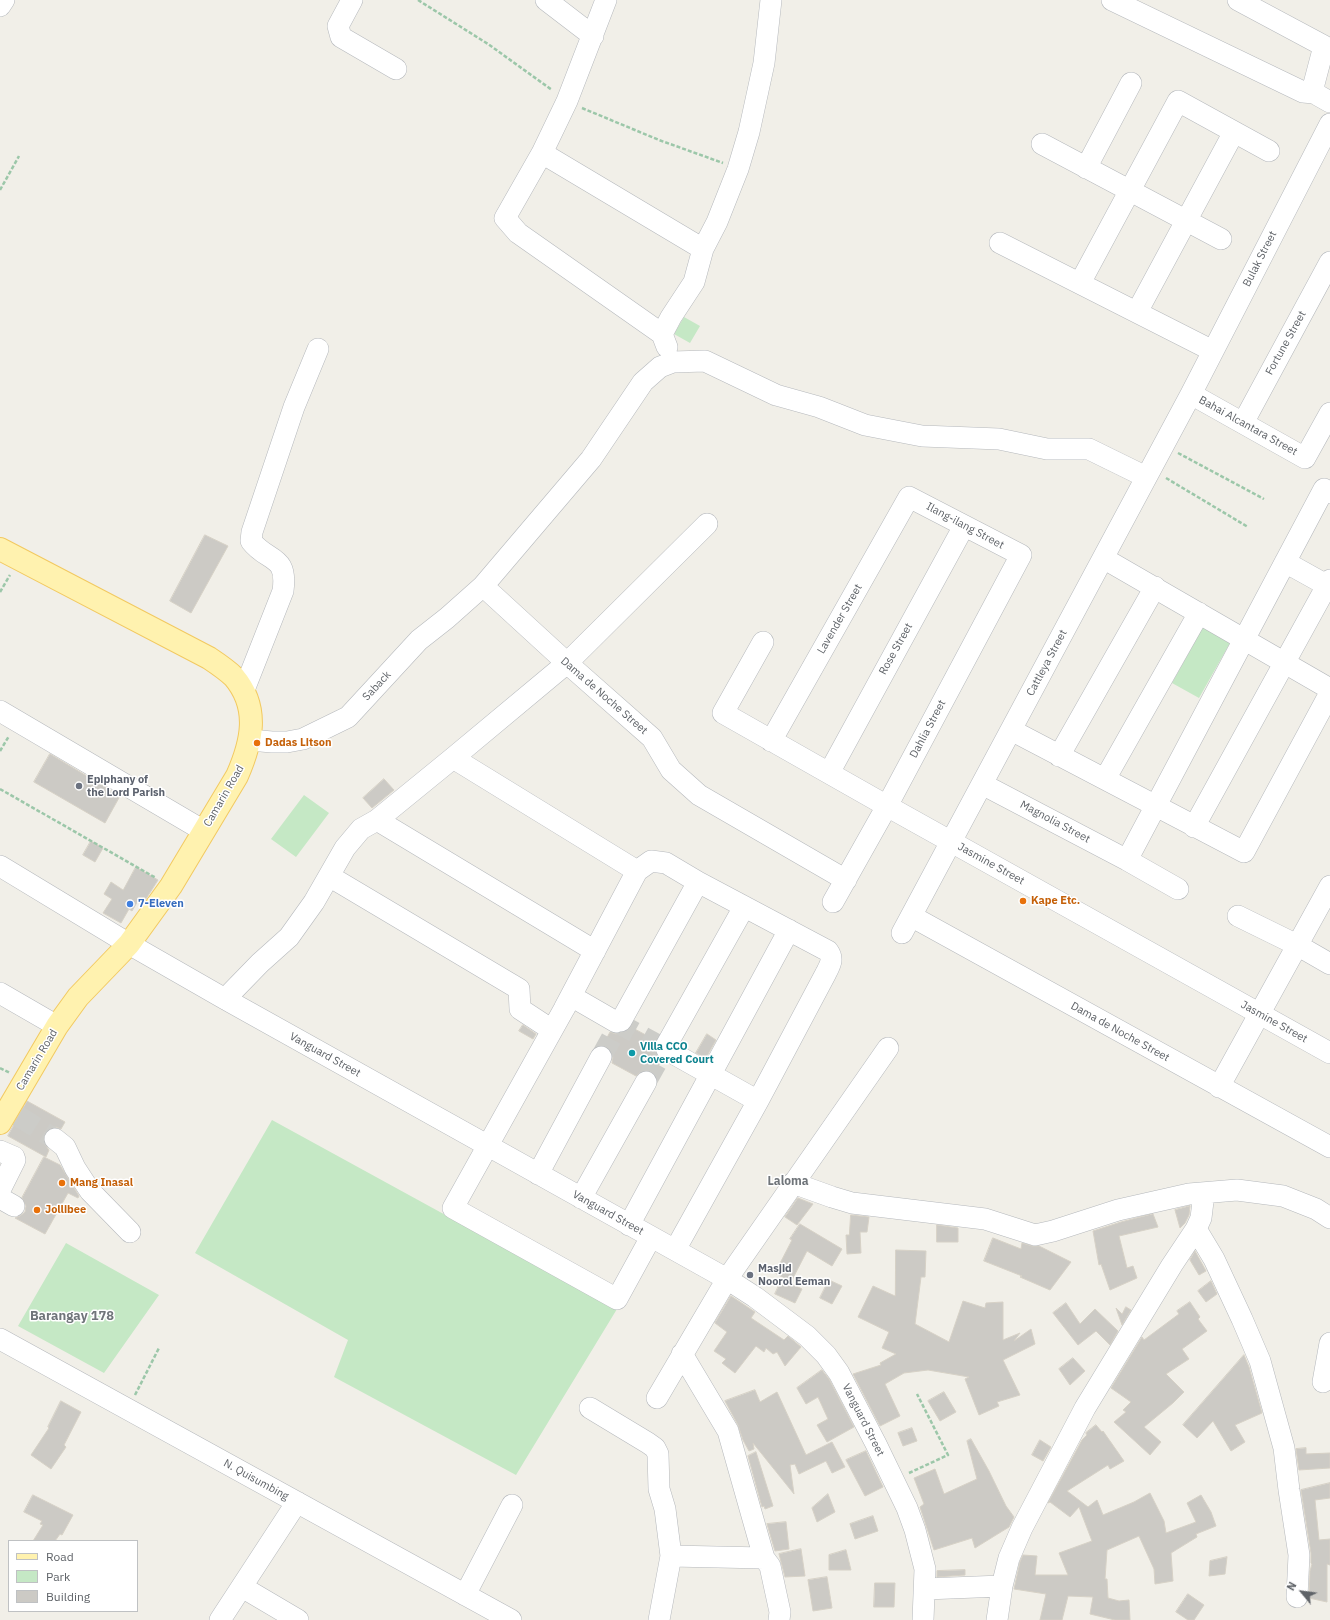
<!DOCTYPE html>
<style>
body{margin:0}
#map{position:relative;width:1330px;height:1620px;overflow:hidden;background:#f1efe8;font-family:"IBM Plex Sans",sans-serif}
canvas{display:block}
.legend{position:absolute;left:8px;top:1540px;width:130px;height:72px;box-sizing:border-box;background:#fff;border:1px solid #bfc1c3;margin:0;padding:5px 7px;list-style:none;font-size:12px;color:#5f6368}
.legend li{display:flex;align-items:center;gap:8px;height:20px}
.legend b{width:20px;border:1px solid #bfc1c3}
.north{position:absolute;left:1282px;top:1572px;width:40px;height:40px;-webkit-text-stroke:3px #fff;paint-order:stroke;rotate:299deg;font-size:11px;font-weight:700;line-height:16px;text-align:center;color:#5f6368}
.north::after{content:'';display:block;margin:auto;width:14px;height:18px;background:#5f6368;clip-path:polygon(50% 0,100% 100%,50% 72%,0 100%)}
</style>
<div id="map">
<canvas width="1330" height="1620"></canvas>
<ul class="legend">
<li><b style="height:5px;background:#fff2af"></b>Road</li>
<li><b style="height:11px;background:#c5e8c5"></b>Park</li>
<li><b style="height:11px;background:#cccac5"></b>Building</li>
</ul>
<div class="north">N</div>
</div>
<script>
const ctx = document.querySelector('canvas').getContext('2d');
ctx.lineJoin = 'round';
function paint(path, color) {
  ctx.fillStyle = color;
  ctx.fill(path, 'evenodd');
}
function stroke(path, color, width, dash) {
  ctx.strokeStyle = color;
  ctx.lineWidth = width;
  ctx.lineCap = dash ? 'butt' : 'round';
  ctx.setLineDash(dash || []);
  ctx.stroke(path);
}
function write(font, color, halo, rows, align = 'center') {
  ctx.font = font + ' "IBM Plex Sans",sans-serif';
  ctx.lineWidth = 3;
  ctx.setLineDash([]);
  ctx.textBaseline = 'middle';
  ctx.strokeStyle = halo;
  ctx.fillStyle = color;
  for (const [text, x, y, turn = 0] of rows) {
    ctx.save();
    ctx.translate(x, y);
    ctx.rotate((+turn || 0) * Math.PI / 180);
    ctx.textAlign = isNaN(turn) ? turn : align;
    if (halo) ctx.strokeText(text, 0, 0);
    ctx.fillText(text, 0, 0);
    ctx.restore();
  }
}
paint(new Path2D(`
 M684,317l16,9 -10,17 -16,-9z
 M1203,627l27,16 -31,55 -27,-15z
 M304,795l25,18 -33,44 -25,-18z
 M272,1120l345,189 -101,166 -182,-98 14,-37 -153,-87z
 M66,1243l93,52 -55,78 -86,-47z`), '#c5e8c5');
const building = new Path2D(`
 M205,535l23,11 -37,67 -21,-12z
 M50,754l70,42 -15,27 -71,-41z
 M384,779l10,11 -22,18 -9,-10z
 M91,841l12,7 -8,14 -12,-7z
 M136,867l22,13 -14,22 -5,-3 -7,12 -3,-2 -8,14 -18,-10 9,-14 -8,-5 7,-12 12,8z
 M523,1025l13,9 -3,5 -14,-8z
 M631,1027l24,13 -1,7 3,9 4,5 -7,13 -9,-4 -5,2 -4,4 -24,-13 1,-6 -2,-6 -4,-4 -4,-2 7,-13 6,2 6,-1 5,-2z
 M707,1034l9,6 -10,18 -10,-5z
 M27,1101l38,21 -4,7 -5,-2 -5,1 -6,4 -2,6 1,5 5,7 -3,7 -38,-21z
 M44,1157l16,8 19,31 -1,2 -10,-5 -23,41 -30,-16 5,-2 5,-4 1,-6 -4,-8z
 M798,1198l15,6 -16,21 -12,-8z
 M1190,1206l-1,9 -4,8 -5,5 -5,-18z
 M1153,1214l5,13 -39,9 8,32 6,-2 4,12 -27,12 -9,-26 -2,1 -6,-34 28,-9z
 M851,1215l18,2 -2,15h-7l1,21 -14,1 -1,-19h3z
 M800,1224l42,25 -10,17 -25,-15 -16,31 -16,-9 17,-33 -2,-1z
 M937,1225l21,3v14h-21z
 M993,1238l28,11 1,-6 10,3h7l32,16 -21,28 -30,-13 2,-1 -38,-15z
 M896,1250l30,1 -1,26h-4l-6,47 34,18 14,-41 22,7 1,-5 17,-1v38l17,-7 -6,8 17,-12 4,15 -32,16 17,35 -23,7 2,4 -20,9 -14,-36 4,-2 -41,-7 -24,3 -19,11 15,32 -20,10 -27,-52 28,-9 -1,-2 16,-9 -14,-6 7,-16 -31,-15 15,-31 22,10z
 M1195,1251l11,20 -7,4 -9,-15z
 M782,1279l20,10 -7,14 -20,-9z
 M829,1280l13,6 -10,18 -12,-6z
 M1211,1281l6,13 -11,8 -8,-11z
 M731,1296l24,16 -4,6 33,22 4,-4 13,11 -16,19 -8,-14 -4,2 -7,-6 -2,4 -8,-6 -21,27 -13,-10 4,-4 -12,-8 13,-19 -12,-9z
 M1190,1302l10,15 -2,2 9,12 -25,18 7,10 -23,15 18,18 -11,11 -29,24 17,15 -11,13 -36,-33 12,-10 -3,-2 8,-8 -20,-14 31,-51 2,3 35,-26 -2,-3z
 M1066,1303l14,21 15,-15 23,22 -8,14 -14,-14 -18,14 -25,-32z
 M1126,1307l5,3 -9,15 -6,-17 6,6z
 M1244,1355l5,12 13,46 -27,12 10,17 -14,9 -18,-30 -16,17 -14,-13z
 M1073,1358l12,13 -15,14 -11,-16z
 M822,1370l7,9 25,48 -27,15 -10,-17 11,-6 -10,-22 -12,7 -9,-16z
 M755,1390l5,12 17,-10 29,63 26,-13 13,25 -13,6 -6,-12 -27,13 -4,-10 -5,1 4,29 -41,-51 1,6 -5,2 -6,-11 -5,-15 -13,-24z
 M944,1392l12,20 -16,9 -12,-20z
 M61,1401l20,11 -17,33 2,2 -15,22 -20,-14 18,-27 -1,-1z
 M1096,1425l6,7 1,-1 21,30 -14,8 -2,-4 -41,26 21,16 9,-7 6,15 31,-13 16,-9 14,28 2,12 30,-11 -9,-19 14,-8 10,17 5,14 -20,8 1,3 -26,16 2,28 -18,3 -1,-15 -15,-33 -32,14 -2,29h2l1,19 11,3 10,-1 1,20h-15l-25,-6 3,-17 -25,-1 -6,24h-22l6,-26 -32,-5 6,-27 3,-7 14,1 -2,19h33l-9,-22 33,-12 -13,-34 -9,10 -20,-15 -2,1 34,-63 5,-5 -1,-2z
 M912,1428l5,13 -14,5 -5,-13z
 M971,1439l18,32 17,35 8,11 -5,10 -34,21 -3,-10 -38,12 -14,-43 4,-3 -10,-26 21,-9 9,25 33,-15 -10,-38z
 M1040,1440l11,7 -8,14 -11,-6z
 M1306,1448v6l24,-1v15l-31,2 -3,-21z
 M866,1451l17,36 -18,9 -19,-36z
 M756,1452l17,54 -8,3 -1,-3 -2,1 -14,-51z
 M1330,1483v15l-15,2 4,40 11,-1v26l-3,-1v38l-18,-4 1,-27 2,-7 -1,-1v-10l-10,-63z
 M828,1494l7,18 -18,10 -5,-14z
 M33,1495l40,20 -11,20 -2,-1 -5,7h-22l10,-16 -3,-1 2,-3 -18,-9z
 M873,1516l5,15 -23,8 -5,-15z
 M786,1522l3,27 -14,2 -8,-27z
 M801,1549l4,27 -20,1 -6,-23z
 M846,1550l5,20h-22v-15z
 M1227,1557l-2,17 -16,2 1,-15z
 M965,1570v5l-28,2v-6z
 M827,1577l5,31 -19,3 -5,-31z
 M875,1583h20l-1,24h-20z
 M1188,1594l16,11 -10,15h-6l-12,-8z`);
paint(building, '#cccac5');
stroke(building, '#d6d1c6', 1);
stroke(new Path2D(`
 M616,1022l51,28
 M601,1057l20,-36
 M646,1082l20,-36
 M18,1116l37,23`), '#ccccc8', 21, [21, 10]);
const minor = new Path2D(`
 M352,0l-14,26 3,11 55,32
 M546,0l47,36
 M606,0l-39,101 -25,52 -37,65 13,15 144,101
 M1112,0l191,92 11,1 16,9
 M1238,0l86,46 -10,38v9
 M0,6l4,-6
 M1042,144l179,95
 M542,153l161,96
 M1086,168l45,-85
 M1000,243l213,108
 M1080,283l98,-182 91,50
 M1137,312l97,-180
 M667,347l-5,-13 9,-17 23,-35 9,-33 14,-27 21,-53 11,-37 15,-69 7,-63
 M1191,394l114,64 25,-45
 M1243,423l87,-161
 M1103,558l227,131
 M1285,562l45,25
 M483,586l84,77 85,75 19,32 28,25 147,85
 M763,642l-40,71 164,93 443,247
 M244,690l39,-99c5,-37 -15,-28 -32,-50l1,-9 42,-125 24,-58
 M0,711l204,120
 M1011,730l233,122 86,-159
 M250,740l22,2h15l16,-3 45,-22 71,-77 28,-22 36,-32 108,-127 52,-77 17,-15 13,-5 32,-1 71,34 43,12 46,18 57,11 77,3 48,10h42l57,28
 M771,741l138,-244 112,58 -134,251 -54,96
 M1059,756l96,-169
 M453,758l184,113
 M829,773l135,-247
 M1105,779l94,-166
 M982,784l145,76 51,29
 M377,820l218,131
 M1194,827l136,-247
 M1127,860l197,-371 6,4
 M0,866l129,78 96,55 502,280 28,18 52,39 19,19 13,18 37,71 31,64 8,22 10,39 -2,51
 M329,876l190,113 1,20 32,21
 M911,916l419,231
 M1238,916l59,29 33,19
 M902,933l289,-539 139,-270
 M0,993l57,33
 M571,996l45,26
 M225,999l35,-36 29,-26 25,-35 31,-54 16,-19 16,-9 76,-62 114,-95 140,-139
 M621,1021l77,-139
 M666,1046l78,-139
 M667,1050l91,51
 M1219,1087l111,-201
 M55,1139l10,8 10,21 15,23 40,41
 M0,1151l14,6 1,3 -15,30
 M538,1174l63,-117
 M793,1183l39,14 20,6 133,16 50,16 18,-4 65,-21 71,-16 48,-4 46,6 33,13 14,9
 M0,1198l14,8
 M581,1198l65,-116
 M629,1225l160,-295
 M1196,1229l18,30 28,60 18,42 24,87 5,42 10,65 -2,42
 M651,1237l-34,62 -164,-91 111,-199 73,-138 14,-10 15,2 32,19 130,69c6,8 2,14 -2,22l-68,128 -83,149
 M0,1339l511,281
 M682,1354l46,77 36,127 6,8 10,46 -1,8
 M1323,1382l7,-39
 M657,1398l70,-119 161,-231
 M590,1408l58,35 7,5 3,6 1,35 6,20 6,47
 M242,1587l56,33
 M925,1589l77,-3
 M465,1595l47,-90
 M220,1620l77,-118
 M659,1620l12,-64 93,2
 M997,1620l5,-34 7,-28 13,-30 63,-120 87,-143 24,-36 5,-11 3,-25`);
const major = new Path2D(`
 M0,549l209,109c9,6 18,12 25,19 26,31 18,65 3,99l-66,110 -42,58 -51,53 -21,29 -57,97`);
stroke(minor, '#b5b8bc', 22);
stroke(major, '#f2c960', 24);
stroke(new Path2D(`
 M418,0l70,44 64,46
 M582,108l77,32 64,23
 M0,190l19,-34
 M1178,453l86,46
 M1166,478l82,49
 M0,592l10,-17
 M0,751l9,-15
 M0,789l156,89
 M0,1068l10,5
 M135,1395l24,-47
 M909,1473l39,-18 -31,-61`), '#9cc7a9', 2.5, [4, 2]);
stroke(minor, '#fff', 21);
stroke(major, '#fff2af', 22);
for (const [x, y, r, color] of [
 [257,743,4,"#e8710a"],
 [79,786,4,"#6b7280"],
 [1023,901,4,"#e8710a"],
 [130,904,4,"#3f7fe0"],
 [632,1053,4,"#0f9aa8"],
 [62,1183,4,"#e8710a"],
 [37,1210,4,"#e8710a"],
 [750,1275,4,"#6b7280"]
]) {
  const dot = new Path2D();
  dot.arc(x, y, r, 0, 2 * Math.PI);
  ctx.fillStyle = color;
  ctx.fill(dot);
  stroke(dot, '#fff', 1.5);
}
write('11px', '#5f6368', '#fff', [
 ["Bulak Street",1260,259,-63],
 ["Fortune Street",1286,343,-61],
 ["Bahai Alcantara Street",1248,426,29],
 ["Ilang-ilang Street",965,526,28],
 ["Lavender Street",840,619,-60],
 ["Rose Street",896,649,-61],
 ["Cattleya Street",1047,663,-62],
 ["Saback",377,686,-47],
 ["Dama de Noche Street",604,696,41],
 ["Dahlia Street",928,729,-62],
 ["Camarin Road",224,796,-60],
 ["Magnolia Street",1055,822,28],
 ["Jasmine Street",991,864,29],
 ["Jasmine Street",1274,1022,29],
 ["Dama de Noche Street",1120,1032,29],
 ["Vanguard Street",325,1055,29],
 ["Camarin Road",37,1060,-59],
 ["Vanguard Street",608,1213,29],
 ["Vanguard Street",863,1420,63],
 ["N. Quisumbing",256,1480,29]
]);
write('bold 11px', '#c56008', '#fff', [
 ["Dadas Litson",265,743],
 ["Kape Etc.",1031,901],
 ["Mang Inasal",70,1183],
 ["Jollibee",45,1210]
], 'left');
write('bold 11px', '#5b616d', '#fff', [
 ["Epiphany of",87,780],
 ["the Lord Parish",87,793],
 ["Masjid",758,1269],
 ["Noorol Eeman",758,1282]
], 'left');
write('bold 11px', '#366cbe', '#fff', [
 ["7-Eleven",138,904]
], 'left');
write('bold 11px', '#0d838f', '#fff', [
 ["Villa CCO",640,1047],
 ["Covered Court",640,1060]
], 'left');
write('bold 12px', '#70757a', '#fff', [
 ["Laloma",788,1182]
]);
write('bold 13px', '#70757a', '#fff', [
 ["Barangay 178",72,1316]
]);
</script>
